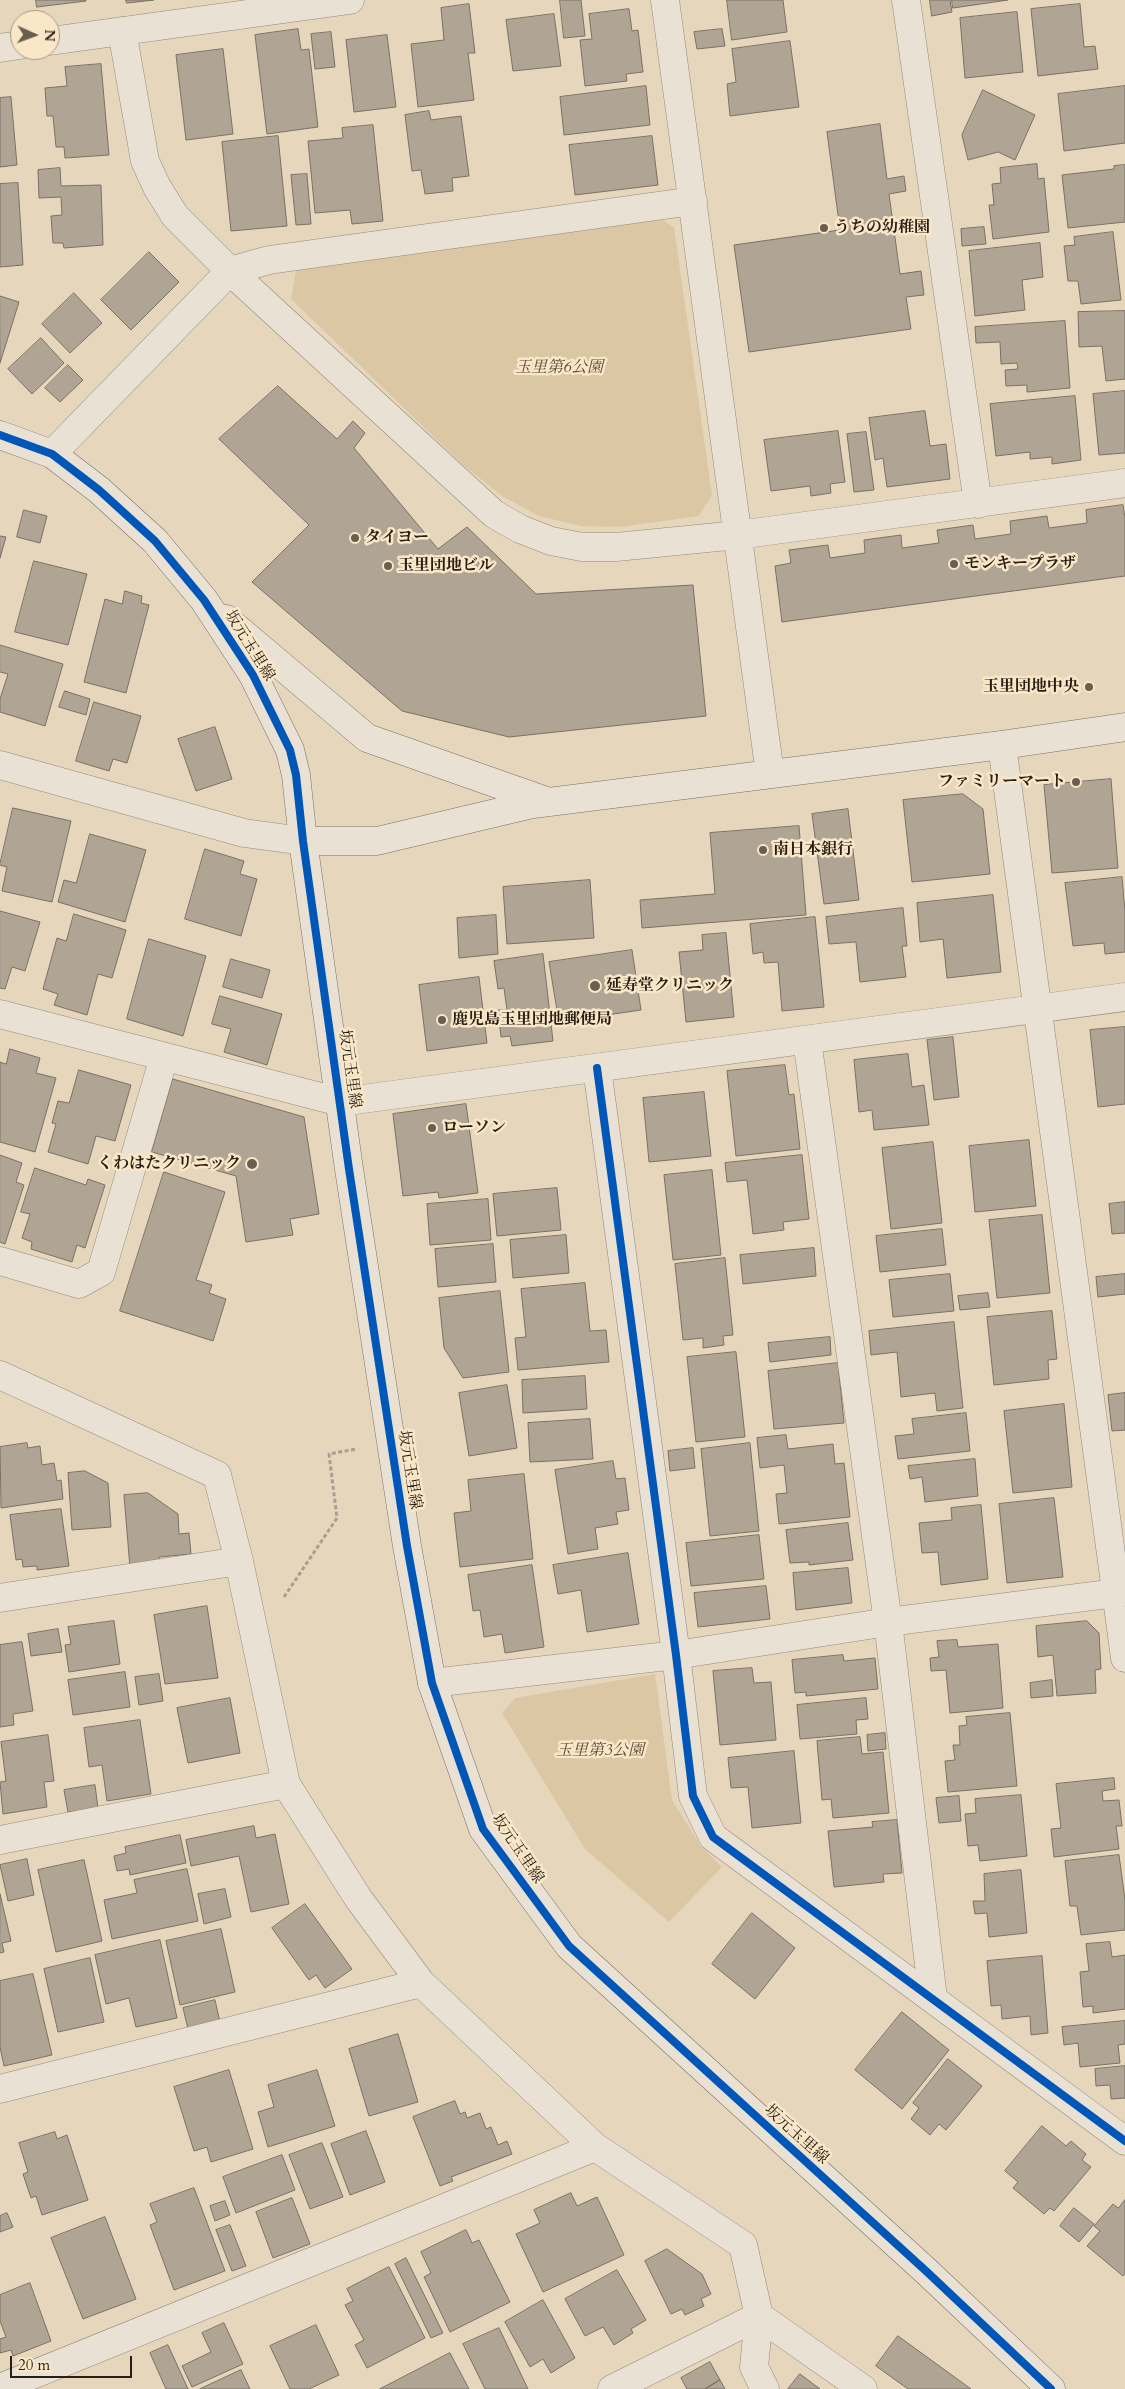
<!DOCTYPE html>
<meta charset="utf-8">
<style>
body{margin:0}
#map{position:relative;width:1125px;height:2389px;overflow:hidden;background:#e6d6bc;font-family:Cardo,serif}
canvas{display:block}
.north{position:absolute;left:10px;top:10px;width:50px;height:50px;box-sizing:border-box;background:#fae7c8;border:1px solid #a69781;border-radius:50%;rotate:92deg;font-size:14px;font-weight:700;line-height:20px;text-align:center;color:#271e16}
.north::after{content:'';display:block;margin:auto;width:18px;height:22px;background:#6a5e50;clip-path:polygon(50% 0,100% 100%,50% 72%,0 100%)}
.scale{position:absolute;left:10px;top:2356px;width:122px;height:22px;box-sizing:border-box;border:2px solid #271e16;border-top:0;padding-left:6px;font-size:15px;line-height:18px;white-space:nowrap;color:#271e16;-webkit-text-stroke:4px #fae7c8;paint-order:stroke}
</style>
<div id="map">
<canvas width="1125" height="2389"></canvas>
<div class="north">N</div>
<div class="scale">20 m</div>
</div>
<script>
const ctx = document.querySelector('canvas').getContext('2d');
ctx.lineJoin = 'round';
function paint(path, color) {
  ctx.fillStyle = color;
  ctx.fill(path, 'evenodd');
}
function stroke(path, color, width, dash) {
  ctx.strokeStyle = color;
  ctx.lineWidth = width;
  ctx.lineCap = dash ? 'butt' : 'round';
  ctx.setLineDash(dash || []);
  ctx.stroke(path);
}
function write(font, color, halo, rows, align = 'center') {
  ctx.font = font + ' Cardo,"Noto Serif JP",serif';
  ctx.lineWidth = 5;
  ctx.setLineDash([]);
  ctx.textBaseline = 'middle';
  ctx.strokeStyle = halo;
  ctx.fillStyle = color;
  for (const [text, x, y, turn = 0] of rows) {
    ctx.save();
    ctx.translate(x, y);
    ctx.rotate((+turn || 0) * Math.PI / 180);
    ctx.textAlign = isNaN(turn) ? turn : align;
    if (halo) ctx.strokeText(text, 0, 0);
    ctx.fillText(text, 0, 0);
    ctx.restore();
  }
}
paint(new Path2D(`
 M659,218l15,9 38,268 -13,21 -79,11 -39,-1 -42,-10 -37,-20 -40,-32 -171,-165 5,-29z
 M655,1674l17,126 29,46 21,21 -53,55 -84,-73 -83,-136 13,-15z`), '#dcc7a5');
const building = new Path2D(`
 M36,0h50v1l-49,6z
 M126,0h28l-27,3z
 M560,0h21l4,36 -21,2z
 M727,0h56l4,32 -55,8z
 M930,0h20l2,12 -20,4z
 M952,0h56l-55,8z
 M469,4l6,49h-7l6,47 -56,7 -7,-63 33,-4 -3,-32z
 M1080,4l4,43 11,-1 3,23 -60,7 -7,-67z
 M629,9l3,22 6,-1 5,42 -17,2 1,7 -42,5 -5,-46 12,-1 -3,-25z
 M1017,12l6,60 -58,6 -5,-60z
 M554,14l7,52 -48,5 -7,-51z
 M298,29l3,21 8,-1 9,78 -51,7 -12,-99z
 M722,29l3,17 -28,3 -3,-17z
 M331,32l4,35 -20,2 -4,-35z
 M387,35l9,72 -42,5 -8,-72z
 M790,41l9,66 -69,9 -3,-32 9,-2 -4,-33z
 M223,49l10,85 -47,6 -10,-85z
 M101,64l8,91 -44,3 -1,-11h-8l-3,-31h-6l-2,-28 22,-2 -2,-19z
 M646,86l4,39 -86,10 -4,-38z
 M1125,86v57l-61,8 -6,-57z
 M983,90l52,25 -20,45 -17,-8 -30,8 -6,-25z
 M11,97l6,68 -17,2v-69z
 M429,111l2,9 30,-4 8,60 -17,2 1,13 -28,3 -4,-24 -9,1 -7,-56z
 M880,124l7,55 17,-3 2,15 -17,3 11,80 21,-3 3,24 -18,2 5,32 -162,23 -15,-107 106,-15 -13,-98z
 M373,125l10,96 -31,3 -2,-14 -35,3 -7,-72 35,-3 -1,-10z
 M278,136l9,90 -56,5 -9,-89z
 M652,136l6,49 -83,10 -6,-50z
 M1037,164l1,15 6,-1 5,54 -56,7 -4,-34h5l-2,-21 9,-1 -1,-15z
 M1125,165v57l-57,6 -6,-53 52,-6v-3z
 M60,168l1,18 40,-1 2,60 -39,3 -1,-5h-10l-2,-27 11,-1 -1,-18 -22,1 -1,-28z
 M307,174l4,50 -15,1 -5,-50z
 M18,183l5,82 -23,2v-83z
 M984,227l2,17 -24,2 -1,-17z
 M1113,232l8,68 -40,4 -3,-23h-10l-4,-35 11,-1 -1,-8z
 M1040,243l3,34 -21,3 3,30 -50,6 -6,-65z
 M149,252l30,30 -48,48 -30,-30z
 M74,293l28,30 -32,30 -28,-29z
 M0,296l19,6 -19,61z
 M1125,311v68l-19,2 -4,-35 -23,1 -1,-35z
 M1065,321l5,67 -43,4v-7l-21,1 -1,-16 13,-1 -1,-6 -16,1 -1,-22 -24,1 -1,-16z
 M41,338l23,25 -32,31 -24,-25z
 M68,365l15,15 -23,22 -15,-14z
 M278,386l59,53 16,-18 12,12 -11,15 84,101 29,-22 69,67 157,-9 13,131 -197,21 -107,-26 -150,-129 57,-57 -90,-86z
 M1125,391v62l-26,2 -6,-61z
 M1075,396l6,64 -29,4v-7l-22,2v-7l-34,4 -6,-52z
 M925,411l5,35 16,-2 4,35 -63,8 -4,-29 -8,2 -6,-42z
 M838,431l7,51 -15,2 1,9 -20,3 -1,-10 -39,5 -7,-51z
 M866,432l8,58 -20,2 -7,-58z
 M1123,505l2,13v58l-343,46 -7,-56 16,-3 -2,-13 39,-5 2,13 35,-5 -1,-13 37,-5 1,13 37,-5 -2,-13 36,-5 2,14 36,-5 -1,-13 37,-5 2,12 38,-5 -1,-13z
 M24,510l23,6 -7,27 -23,-6z
 M0,536l6,1 -6,21z
 M34,561l53,13 -19,71 -53,-13z
 M125,591l17,5 -1,7 8,2 -23,88 -42,-11 21,-83 17,5z
 M0,645l63,19 -18,62 -45,-14v-13l8,-25 -8,-2z
 M65,691l25,8 -4,16 -27,-8z
 M94,702l47,14 -14,47 -14,-4 -4,12 -33,-10z
 M215,727l17,52 -36,12 -18,-52z
 M1111,779l7,89 -66,5 -8,-88z
 M963,794l20,15 7,65 -78,8 -9,-82z
 M13,808l58,13 -19,81 -50,-11 5,-24 -7,-2z
 M848,809l11,91 -35,4 -12,-90z
 M799,826l7,89 -164,13 -2,-28 75,-6 -5,-61z
 M90,834l56,16 -21,72 -67,-20 6,-22 12,3z
 M205,849l39,12 -4,13 17,5 -16,57 -56,-17z
 M1122,877l3,34v41l-20,2 -1,-11 -31,3 -8,-63z
 M590,880l4,58 -87,6 -4,-57z
 M993,895l8,77 -54,6 -4,-39 -23,3 -3,-39z
 M903,908l4,38h-5l4,31 -46,5 -4,-40 -27,2 -3,-27z
 M0,911l40,11 -15,49 -13,-4 -7,22 -5,-1z
 M74,914l52,16 -14,48 -14,-4 -11,41 -33,-10 4,-11 -15,-5 14,-51 9,3z
 M496,915l2,39 -39,4 -2,-40z
 M815,917l9,90 -42,4 -4,-49 -14,1 -1,-11 -10,2 -3,-30z
 M726,933l8,84 -48,5 -7,-70 24,-2 -1,-15z
 M149,939l57,17 -23,80 -56,-17z
 M632,950l9,60 -82,12 -10,-60z
 M543,954l10,87 -41,5 -2,-10 -9,1 -3,-27h9l-3,-22 -6,1 -4,-28z
 M231,959l39,11 -8,28 -39,-11z
 M479,977l8,66 -60,8 -8,-66z
 M220,996l62,18 -15,51 -43,-13 7,-23 -19,-5z
 M1125,1027v77l-27,3 -8,-77z
 M953,1037l6,60 -25,3 -7,-60z
 M10,1049l30,9 -4,15 20,5 -21,74 -35,-10v-80l6,2z
 M908,1054l4,33 12,-2 5,40 -55,5 -2,-20 -13,2 -5,-52z
 M785,1065l4,30 5,-1 6,55 -64,7 -9,-85z
 M79,1070l52,15 -16,56 -19,-5 -8,28 -40,-12 8,-28 -4,-1 6,-22 11,2z
 M173,1079l131,38 15,97 -29,5 3,16 -47,7 -10,-66 -84,-24z
 M704,1092l7,64 -62,6 -6,-64z
 M466,1104l12,89 -39,5 -1,-6 -35,4 -10,-82z
 M1029,1140l7,66 -61,6 -6,-66z
 M933,1142l9,81 -51,6 -9,-81z
 M0,1155l22,8 -6,19 8,3 -19,59 -5,-2z
 M802,1155l7,64 -26,3 1,8 -31,4 -6,-54 -20,2 -2,-19z
 M35,1168l51,17 2,-6 17,6 -20,63 -8,-3 -5,17 -41,-13 1,-7 -10,-4 8,-24 -9,-2z
 M712,1170l9,85 -48,5 -9,-85z
 M164,1172l61,20 -29,88 16,5 -3,8 17,6 -13,42 -93,-30z
 M557,1188l4,42 -64,6 -4,-42z
 M488,1199l3,41 -61,5 -3,-41z
 M1125,1202v31l-13,1 -3,-30z
 M1042,1215l8,78 -53,5 -8,-78z
 M942,1229l4,36 -66,7 -4,-36z
 M566,1235l3,38 -56,5 -3,-38z
 M493,1244l3,38 -58,5 -3,-38z
 M814,1248l2,28 -73,8 -3,-29z
 M725,1258l8,77 -10,1 1,9 -21,3v-10l-20,2 -8,-76z
 M950,1274l4,37 -61,6 -4,-37z
 M1125,1274v20l-27,3 -2,-20z
 M585,1283l5,48 16,-1 3,32 -91,8 -3,-32 11,-1 -5,-48z
 M500,1291l9,81 -46,6 -19,-30 -5,-50z
 M988,1293l2,14 -30,3 -2,-14z
 M1052,1311l5,48 -9,1 1,19 -55,6 -7,-68z
 M954,1322l9,86 -26,3 -2,-18 -34,4 -4,-45 -26,3 -2,-24z
 M830,1337l1,18 -61,7 -2,-19z
 M736,1352l9,85 -49,5 -9,-85z
 M838,1363l6,60 -70,6 -6,-58z
 M585,1376l2,33 -64,4 -1,-33z
 M507,1385l10,63 -48,8 -10,-63z
 M1125,1393v37l-13,1 -4,-36z
 M1064,1404l8,83 -59,6 -9,-82z
 M966,1413l4,38 -72,8 -3,-23 19,-2 -2,-15z
 M590,1419l3,40 -63,3 -2,-39z
 M786,1435l2,14 45,-5 2,20 9,-1 6,54 -71,7 -3,-30 11,-1 -3,-28 -24,3 -3,-30z
 M27,1443l1,5 12,-2 2,19 12,-2 3,18 4,-1 2,19 -62,9 -1,-61z
 M750,1443l9,88 -49,5 -9,-87z
 M693,1448l2,20 -25,3 -2,-20z
 M975,1459l3,37 -53,6 -3,-25 -12,2 -2,-13z
 M613,1461l3,18 9,-1 4,32 -13,2 2,12 -23,4 3,21 -30,5 -13,-84z
 M85,1471l23,12 3,44 -39,3 -4,-57z
 M524,1474l9,85 -73,8 -6,-54 17,-2 -3,-31z
 M148,1493l30,21 1,20 10,-1 2,21 -32,3 1,8 -30,3 -6,-73z
 M1054,1498l9,79 -56,6 -8,-79z
 M981,1505l7,74 -47,6 -3,-33 -16,1 -3,-30 33,-3 -1,-12z
 M61,1509l8,57 -32,4v-4l-14,1 -1,-8 -6,1 -6,-45z
 M848,1523l5,37 -44,5v-3l-19,1 -4,-33z
 M759,1535l5,44 -73,7 -5,-43z
 M628,1553l11,71 -52,8 -6,-42 -23,4 -5,-29z
 M532,1565l12,82 -39,6 -3,-19 -18,3 -4,-27 -7,1 -5,-36z
 M848,1568l4,35 -56,7 -3,-37z
 M766,1586l4,33 -72,8 -4,-34z
 M207,1606l11,72 -53,6 -11,-69z
 M114,1621l6,43 -51,8 -4,-27 6,-1 -3,-17z
 M1087,1621l12,12 2,36 -6,1 1,23 -39,3 -4,-41 -15,2 -2,-31z
 M58,1629l4,23 -31,4 -3,-22z
 M957,1640l1,7 40,-3 5,64 -53,5 -4,-43 -15,1 -1,-13 9,-1 -2,-16z
 M22,1642l11,69 -20,3 1,11 -14,2v-82z
 M843,1655l1,6 31,-3 3,31 -72,7v-4l-11,1 -3,-33z
 M752,1668l2,15 17,-1 5,58 -56,5 -7,-74z
 M125,1672l5,35 -57,8 -5,-35z
 M159,1674l4,27 -24,4 -4,-28z
 M1052,1680l1,16 -22,2 -1,-15z
 M230,1698l10,55 -52,10 -11,-55z
 M866,1698l2,21 -12,1 1,14 -57,5 -3,-34z
 M1010,1713l7,73 -69,6 -3,-31 10,-1 -2,-15h7l-1,-19 8,-1 -1,-8z
 M140,1720l11,74 -44,7 -5,-36 -13,2 -5,-39z
 M885,1733l1,16 -18,2 -1,-16z
 M48,1735l6,46 -10,1 3,25 -44,7 -3,-32 6,-1 -5,-39z
 M860,1737l2,17 21,-2 6,61 -56,5 -2,-19 -9,1 -5,-59z
 M794,1751l7,72 -49,5 -4,-41 -17,1 -3,-30z
 M1114,1778l1,11 -13,2 1,10 16,-1 3,26h-6l3,23 -65,8 -3,-28 10,-1 -5,-44z
 M95,1785l3,23 -30,4 -4,-22z
 M1021,1795l6,61 -47,5 -2,-16 -10,1 -3,-32 11,-1 -1,-14z
 M959,1796l2,25 -22,2 -3,-25z
 M897,1820l5,53 -19,1 1,8 -50,5 -6,-56 45,-4 -1,-5z
 M254,1826l2,12 19,-4 14,70 -38,8 -12,-56 -48,10 -5,-26z
 M180,1835l6,28 -56,12 -1,-6 -12,2 -3,-15 12,-3 -1,-6z
 M1119,1855l6,45v30l-44,5 -4,-29h-7l-5,-45z
 M27,1859l7,36 -26,6 -8,-36z
 M84,1860l18,81 -46,11 -18,-82z
 M187,1869l11,52 -86,18 -8,-39 33,-7 -3,-13z
 M1021,1870l6,63 -38,4 -2,-24 -12,1 -2,-13h12l-1,-27z
 M225,1889l6,28 -27,7 -6,-30z
 M0,1894l11,47 -9,2 2,9 -4,1z
 M305,1904l47,65 -27,19 -9,-13 -7,5 -37,-52z
 M752,1913l43,35 -40,51 -43,-35z
 M221,1929l14,63 -55,13 -14,-64z
 M160,1940l17,78 -41,9 -7,-29 -23,6 -11,-49z
 M1110,1942l2,15 13,-2v54l-32,4v-7l-10,1 -3,-35 9,-1 -3,-27z
 M1042,1956l6,77 -17,2 -1,-19 -28,3 -1,-14 -10,1 -4,-45z
 M90,1958l14,64 -46,10 -14,-63z
 M33,1974l19,81 -48,11 -4,-19v-66z
 M215,2000l5,22 -32,7 -5,-21z
 M902,2012l47,38 -47,59 -47,-39z
 M1125,2021v23l-7,1 2,18 -40,4 -2,-24 -14,2 -2,-18z
 M398,2034l20,68 -49,14 -20,-67z
 M948,2059l34,27 -36,44 -7,-6 -9,11 -19,-16 8,-11 -6,-5z
 M1125,2066v32l-14,1 -1,-14 -14,1 -1,-17z
 M229,2070l24,79 -42,13 -4,-15 -13,4 -20,-64z
 M317,2070l18,56 -67,21 -10,-35 16,-5 -6,-22z
 M455,2101l5,13 5,-2 2,6 13,-5 6,16 5,-2 7,18 9,-4 5,13 -61,23 2,4 -13,5 -27,-69z
 M1042,2126l24,20 5,-5 15,13 -4,6 9,7 -37,44 -4,-3 -6,6 -31,-26 5,-6 -13,-11z
 M366,2131l19,51 -35,13 -19,-51z
 M55,2132l2,7 10,-4 21,65 -46,15 -6,-19 -5,2 -8,-24 5,-2 -9,-29z
 M322,2143l21,54 -33,12 -21,-54z
 M282,2155l13,35 -59,23 -13,-36z
 M194,2188l31,83 -51,19 -24,-65 7,-3 -7,-18z
 M571,2193l6,13 20,-9 27,58 -81,37 -27,-58 24,-11 -6,-13z
 M292,2198l18,46 -37,14 -17,-46z
 M1125,2200v73l-2,3 -36,-30 13,-15 -6,-5 19,-22 5,4z
 M225,2201l5,14 -15,6 -5,-15z
 M1074,2208l20,16 -15,18 -19,-16z
 M7,2213l6,14 -13,5v-16z
 M105,2217l31,82 -53,20 -32,-81z
 M230,2225l16,41 -14,5 -16,-41z
 M466,2230l6,13 7,-3 31,62 -60,30 -26,-55 7,-4 -10,-21z
 M667,2249l35,25 9,20 -10,5 3,7 -19,9 -3,-6 -11,5 -26,-53z
 M406,2258l37,75 -12,5 -36,-74z
 M389,2267l36,71 -58,30 -12,-23 9,-5 -19,-35 8,-4 -6,-12z
 M617,2270l29,50 -15,9 2,4 -19,12 -11,-18 -18,9 -20,-37z
 M30,2283l21,58 -38,15 -2,-6 -11,3v-14l6,-2 -6,-16v-26z
 M543,2300l32,58 -24,15 -8,-14 -13,8 -25,-45z
 M224,2323l19,41 -51,23 -10,-21 29,-14 -9,-19z
 M316,2325l23,50 -30,14h-19l-20,-43z
 M499,2328l29,61h-43l-22,-45z
 M898,2336l73,53h-63l-32,-23z
 M168,2345l20,44h-22l-16,-36z
 M450,2353l19,36h-89z
 M710,2362l10,18 -15,9h-18l-6,-11z
 M241,2370l9,19h-50z
 M800,2374l20,15h-32z
 M720,2380l5,9h-20z`);
paint(building, '#b0a594');
stroke(building, '#7a7164', 1);
const street = new Path2D(`
 M665,0l105,774
 M906,0l72,504
 M122,31l23,130 12,26 18,29 55,55 264,243 26,15 31,12 31,6h34l122,-12 387,-52
 M50,41l300,-41
 M0,48l20,-3
 M52,454l178,-183 39,-11 424,-59
 M1002,745l123,913
 M0,765l244,68 59,8
 M0,1014l340,88 785,-105
 M807,1040l81,582 45,376
 M597,1068l79,587 17,141 20,41 412,304
 M0,1261l79,23 22,-12 63,-215
 M0,1375l217,100 22,86 47,223 72,114 63,85 174,164 148,98 16,71 104,73
 M0,1598l239,-37
 M432,1683l244,-28 212,-33 237,-30
 M0,1840l286,-56
 M0,2089l421,-106
 M759,2316l-5,51 11,22
 M0,2388l595,-241
 M612,2389l147,-73`);
const secondary = new Path2D(`
 M0,435l52,19 47,36 56,51 49,59 49,75 37,75 6,25 7,66 46,328 58,377 25,137 51,146 86,117 357,325 125,118
 M226,619l141,119 179,63
 M303,841h74l156,-37 469,-59 123,-18`);
stroke(street, '#948a7b', 29);
stroke(secondary, '#7a7164', 29);
stroke(new Path2D(`
 M284,1597l53,-79 -8,-64 27,-5`), '#a59f94', 3, [4, 2.5]);
stroke(street, '#e9e1d4', 28);
stroke(secondary, '#e9e1d4', 28);
stroke(new Path2D(`
 M0,435l52,19 47,36 56,51 49,59 49,75 37,75 6,25 7,66 46,328 58,377 25,137 51,146 86,117 357,325 125,118
 M597,1068l79,587 17,141 20,41 412,304`), '#0057b8', 8);
for (const [x, y, r, color] of [
 [824,228,5,"#6a5e50"],
 [355,538,5,"#6a5e50"],
 [954,564,5,"#6a5e50"],
 [388,566,5,"#6a5e50"],
 [1089,687,5,"#6a5e50"],
 [1076,782,5,"#6a5e50"],
 [763,850,5,"#6a5e50"],
 [595,986,6,"#6a5e50"],
 [442,1020,5,"#6a5e50"],
 [432,1128,5,"#6a5e50"],
 [252,1164,6,"#6a5e50"]
]) {
  const dot = new Path2D();
  dot.arc(x, y, r, 0, 2 * Math.PI);
  ctx.fillStyle = color;
  ctx.fill(dot);
  stroke(dot, '#fae7c8', 2);
}
write('bold 16px', '#271e16', '#fae7c8', [
 ["うちの幼稚園",834,228],
 ["タイヨー",365,538],
 ["モンキープラザ",964,564],
 ["玉里団地ビル",398,566],
 ["玉里団地中央",1079,687,"right"],
 ["ファミリーマート",1066,782,"right"],
 ["南日本銀行",773,850],
 ["延寿堂クリニック",606,986],
 ["鹿児島玉里団地郵便局",452,1020],
 ["ローソン",442,1128],
 ["くわはたクリニック",241,1164,"right"]
], 'left');
write('italic 16px', '#5b4d3b', '#fae7c8', [
 ["玉里第6公園",559,368],
 ["玉里第3公園",600,1751]
]);
write('16px', '#271e16', '#fae7c8', [
 ["坂元玉里線",249,646,58],
 ["坂元玉里線",349,1069,82],
 ["坂元玉里線",409,1470,81],
 ["坂元玉里線",517,1849,56],
 ["坂元玉里線",796,2135,42]
]);
</script>
